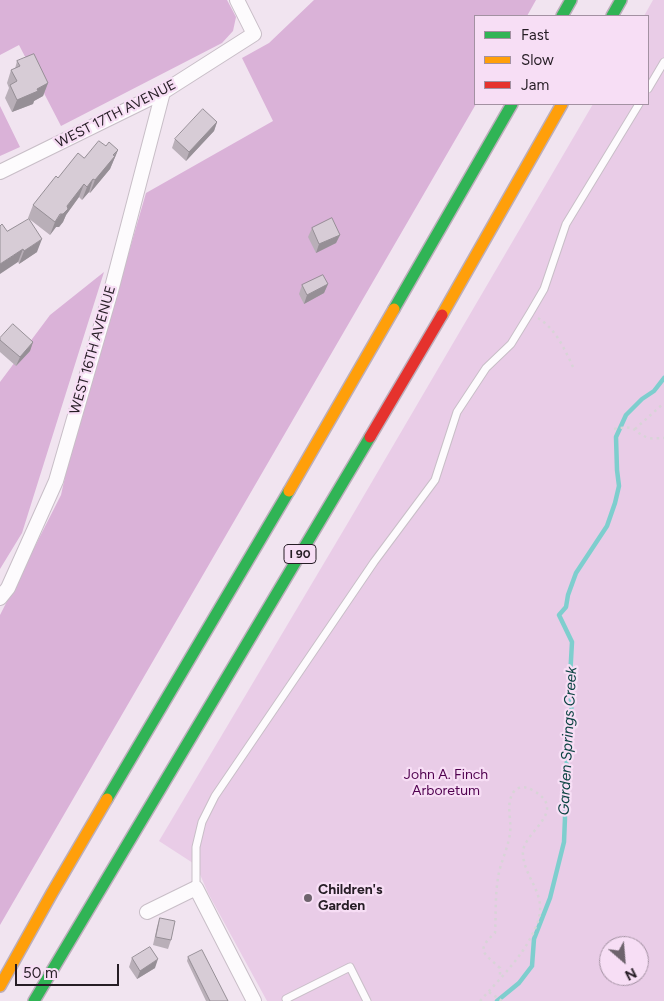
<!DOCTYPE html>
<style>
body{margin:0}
#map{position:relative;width:664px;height:1001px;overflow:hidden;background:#f1e4f0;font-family:Figtree,sans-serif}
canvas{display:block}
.legend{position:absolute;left:474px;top:15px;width:175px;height:90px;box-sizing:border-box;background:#f7def5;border:1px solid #a391a2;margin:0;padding:6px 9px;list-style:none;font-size:15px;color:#261d25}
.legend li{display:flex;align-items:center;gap:10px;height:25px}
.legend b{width:25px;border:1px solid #a391a2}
.north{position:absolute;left:599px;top:936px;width:50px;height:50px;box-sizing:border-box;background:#f7def5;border:1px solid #a391a2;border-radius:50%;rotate:153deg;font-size:14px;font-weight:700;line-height:20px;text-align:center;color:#261d25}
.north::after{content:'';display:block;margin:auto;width:18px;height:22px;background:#6d636c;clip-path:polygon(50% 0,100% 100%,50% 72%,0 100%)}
.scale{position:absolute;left:15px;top:964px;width:104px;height:22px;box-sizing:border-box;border:2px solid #261d25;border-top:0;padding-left:6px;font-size:15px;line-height:18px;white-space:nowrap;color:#261d25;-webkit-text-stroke:4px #f7def5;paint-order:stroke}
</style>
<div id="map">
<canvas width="664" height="1001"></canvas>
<ul class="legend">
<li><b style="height:6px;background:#30b455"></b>Fast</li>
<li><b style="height:6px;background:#ff9f0a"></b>Slow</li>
<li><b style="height:6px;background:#e5322d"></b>Jam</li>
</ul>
<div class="north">N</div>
<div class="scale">50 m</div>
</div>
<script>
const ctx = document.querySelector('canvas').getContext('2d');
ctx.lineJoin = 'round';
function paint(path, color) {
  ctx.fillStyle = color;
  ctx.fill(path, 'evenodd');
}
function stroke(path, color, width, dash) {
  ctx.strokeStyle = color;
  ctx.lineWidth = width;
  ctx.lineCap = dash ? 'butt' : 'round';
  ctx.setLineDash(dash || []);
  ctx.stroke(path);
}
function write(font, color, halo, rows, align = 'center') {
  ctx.font = font + ' Figtree,sans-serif';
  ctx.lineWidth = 4.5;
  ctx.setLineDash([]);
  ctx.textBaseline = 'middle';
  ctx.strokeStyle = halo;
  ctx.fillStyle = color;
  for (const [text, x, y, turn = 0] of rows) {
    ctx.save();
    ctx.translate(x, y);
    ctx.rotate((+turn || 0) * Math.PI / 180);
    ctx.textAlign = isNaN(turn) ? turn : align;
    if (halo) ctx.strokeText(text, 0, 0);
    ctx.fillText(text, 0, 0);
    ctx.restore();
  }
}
paint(new Path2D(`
 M653,0h11v1001h-397l-59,-108 -12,-28 -37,-24 190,-320 244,-417h55v-88h-4zM609,946h30v30h-30z`), '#e9cce7');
paint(new Path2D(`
 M0,0h227l9,17 -3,14 -11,12 -161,83 -42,-81 -19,10z
 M314,0h222l-9,16h-52l1,88 -476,821v-310l61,-120 8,-36 77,-266 127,-72 -31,-63 27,-15z
 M0,106l20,41 -20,9z
 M104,272l-82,261 -22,36v-187l50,-67z`), '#dab2d8');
stroke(new Path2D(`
 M497,1001l22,-18 13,-17 2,-27 16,-41 14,-56 1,-24 -2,-28 9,-65 -2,-47 2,-36 -13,-27 7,-8 2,-12 8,-22 31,-47 8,-23 4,-17 -2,-16 -1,-33 10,-22 16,-16 12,-8 10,-13`), '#7ecece', 4.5);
const lane = new Path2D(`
 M648,89l16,-27
 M196,888v-41l6,-25 13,-26 159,-234 61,-82 22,-68 29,-44 25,-24 19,-31 14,-24 22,-65 73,-120
 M287,1001l-1,-2 64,-32 17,34`);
const street = new Path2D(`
 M0,172l163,-80 91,-58 -17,-34
 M0,598l8,-10 48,-107 55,-190 52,-199
 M147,912l49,-24 58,113`);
const fast = new Path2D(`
 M562,16l9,-16
 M612,16l9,-16
 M394,309l118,-205
 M107,799l182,-308
 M34,1001l336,-564`);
const slow = new Path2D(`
 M442,315l120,-211
 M289,491l105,-182
 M0,986l52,-93 55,-94`);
const jam = new Path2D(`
 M370,437l72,-122`);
stroke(lane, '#c8bec7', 9);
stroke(street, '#c8bec7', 16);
stroke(fast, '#bcaebb', 14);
stroke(slow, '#bcaebb', 14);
stroke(jam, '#bcaebb', 14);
stroke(new Path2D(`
 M538,318c18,11 27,32 36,51
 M614,429c24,-4 16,1 34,9 4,1 11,0 16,0
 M635,429l29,-26
 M489,992l13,9
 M480,1001c22,-25 47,-48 58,-80 9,-27 -13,-42 -15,-66 -3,-22 47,-43 11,-64 -7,-4 -11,-5 -18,-2 -12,13 -4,28 -6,44 -2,16 -10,30 -12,45 -3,18 -2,37 -3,55 -20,18 -11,20 5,35v10`), '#d8d4d7', 2.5, [2.5, 4]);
stroke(lane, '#fdfbfd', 7);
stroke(street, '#fdfbfd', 14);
stroke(fast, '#30b455', 11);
stroke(slow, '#ff9f0a', 11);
stroke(jam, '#e5322d', 11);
paint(new Path2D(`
 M17,61l31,22 -5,13 -9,5 -1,3 -21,8 -7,-14 4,-10 -2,-5 4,-13 4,-1z
 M217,122l-3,9 -28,30 -14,-13 3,-9z
 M106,146l12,4 -8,19 -20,24 -1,-1 -7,8 -3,-3 -13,18 -3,7 -4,5h-3l-6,8 -22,-17 5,-13 25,-27 26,-20z
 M312,228l28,7 -4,8 -20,10 -8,-16z
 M7,231l30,21 -18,12z
 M328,284l-4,9 -20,11 -5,-10 3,-9z
 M0,338l33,4 -3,9 -14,15 -16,-14z
 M160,918l11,22 -3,9 -15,-4 4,-18z
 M188,957l40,44h-22l-19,-40z
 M132,958l23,10 -18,11 -8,-12z`), '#b9afb8');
paint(new Path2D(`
 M48,83l-5,13 -9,5 -1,3 -21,8 5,-12z
 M217,122l-3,9 -28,30 3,-9z
 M118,150l-8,19 -20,24 5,-13z
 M93,179l-4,13 -7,8 5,-13z
 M84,184l-5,13 -13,18 -3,7 -4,5h-3l-6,8 5,-13z
 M340,235l-4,8 -20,10 3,-9z
 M42,239l-5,13 -18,12 5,-13z
 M23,249l-5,13 -18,12v-10z
 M328,284l-4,9 -20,11 3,-9z
 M33,342l-3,9 -14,15 4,-9z
 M158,959l-3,9 -18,11 3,-8z`), '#968f96');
const building = new Path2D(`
 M34,54l14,29 -11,6 1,2 -21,9 -7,-15 7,-4 -6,-11 9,-4 -3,-5z
 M203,109l14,13 -28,30 -14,-13z
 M99,141l7,5 3,-4 9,8 -5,5 2,1 -20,24 -2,-1 -6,8 -3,-3 -17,22 1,3 -5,5h-3l-5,8 -22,-17 23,-29 2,2 20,-25 6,5z
 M332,218l8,17 -21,9 -7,-16z
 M29,219l13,20 -18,12 -1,-2 -23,15v-38l2,-2 5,7z
 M323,275l5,9 -21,11 -5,-10z
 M13,324l20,18 -13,15 -20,-17v-2z
 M160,918l15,3 -4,19 -15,-3z
 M150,947l8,12 -18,12 -8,-13z
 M202,950l26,51h-18l-22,-44z`);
paint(building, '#d7ccd6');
stroke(building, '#968f96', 1);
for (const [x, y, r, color] of [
 [308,898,5,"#6d636c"]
]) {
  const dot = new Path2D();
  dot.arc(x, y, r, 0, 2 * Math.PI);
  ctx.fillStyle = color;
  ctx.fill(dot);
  stroke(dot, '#f7def5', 2);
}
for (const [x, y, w] of [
 [300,554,32]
]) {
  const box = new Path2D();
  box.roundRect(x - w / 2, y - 9.5, w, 19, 4);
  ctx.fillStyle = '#f7def5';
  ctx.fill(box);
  stroke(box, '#261d25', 1);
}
write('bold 12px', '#261d25', null, [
 ["I 90",300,554]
]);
write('14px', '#261d25', '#f7def5', [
 ["WEST 17TH AVENUE",116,114,-27],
 ["WEST 16TH AVENUE",93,350,-74]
]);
write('14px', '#50014f', '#f7def5', [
 ["John A. Finch",446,775],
 ["Arboretum",446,791]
]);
write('bold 14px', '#261d25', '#f7def5', [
 ["Children's",318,890],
 ["Garden",318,906]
], 'left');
write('italic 15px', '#0c4342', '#f7def5', [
 ["Garden Springs Creek",568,741,-87]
]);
</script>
